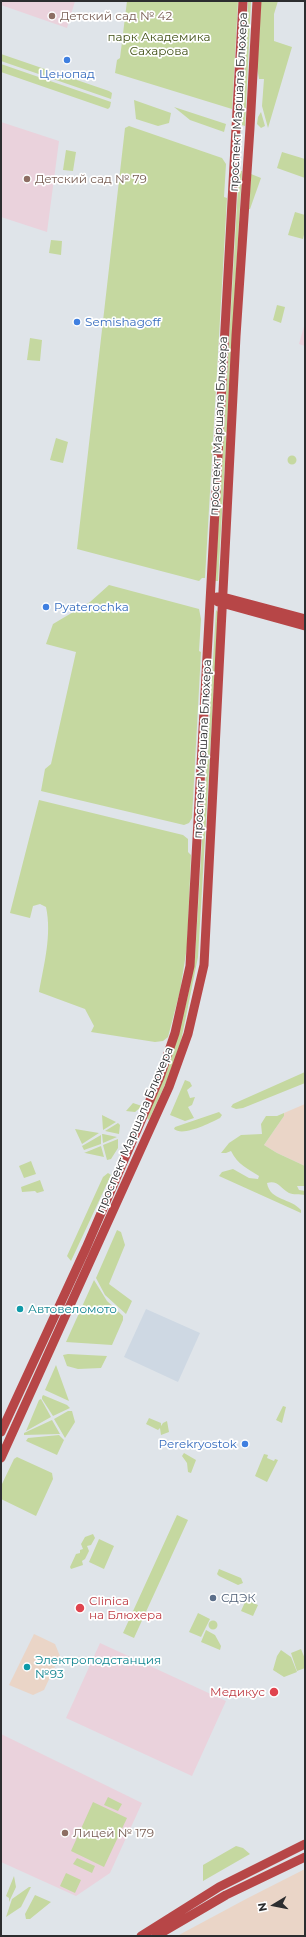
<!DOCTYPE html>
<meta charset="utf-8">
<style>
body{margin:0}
#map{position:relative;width:306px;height:1937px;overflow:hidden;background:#dfe4e9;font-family:Montserrat,sans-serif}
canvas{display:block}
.frame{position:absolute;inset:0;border:2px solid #2c2d2f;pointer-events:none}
.north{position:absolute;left:254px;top:1885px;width:40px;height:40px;-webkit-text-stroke:3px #fff;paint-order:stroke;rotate:260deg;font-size:11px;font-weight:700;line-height:16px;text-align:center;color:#2c2d2f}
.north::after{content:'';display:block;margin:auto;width:14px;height:18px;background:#2c2d2f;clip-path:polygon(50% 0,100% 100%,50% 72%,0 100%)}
</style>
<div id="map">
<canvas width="306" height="1937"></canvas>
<div class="frame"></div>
<div class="north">N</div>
</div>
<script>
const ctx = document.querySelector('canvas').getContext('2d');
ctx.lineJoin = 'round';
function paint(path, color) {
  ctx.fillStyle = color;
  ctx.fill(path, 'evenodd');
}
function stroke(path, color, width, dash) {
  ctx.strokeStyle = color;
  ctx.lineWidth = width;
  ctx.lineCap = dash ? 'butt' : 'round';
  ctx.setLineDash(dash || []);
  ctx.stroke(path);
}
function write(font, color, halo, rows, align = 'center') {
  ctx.font = font + ' Montserrat,sans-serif';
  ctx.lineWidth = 3.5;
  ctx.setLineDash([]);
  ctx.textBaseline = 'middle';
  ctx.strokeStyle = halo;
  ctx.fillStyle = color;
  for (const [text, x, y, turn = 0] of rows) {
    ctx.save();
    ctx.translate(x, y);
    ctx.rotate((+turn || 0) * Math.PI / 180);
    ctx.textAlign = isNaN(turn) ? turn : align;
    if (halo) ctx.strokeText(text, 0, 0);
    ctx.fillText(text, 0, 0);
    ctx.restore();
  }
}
paint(new Path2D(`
 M146,1309l54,24 -22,49 -54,-25z`), '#ced8e3');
paint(new Path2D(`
 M305,1104v62l-28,-13 -13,-8 20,-29v-3z
 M34,1634l21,10 5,12 -16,34 -11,5 -24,-10z
 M305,1869v67h-128l69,-37z`), '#ead5c7');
paint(new Path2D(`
 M1,1h74l-8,27 -66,-23z
 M1,122l58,19 -12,91 -46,-15z
 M305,323v23l-6,-2z
 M100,1643l126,58 -34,75 -126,-58z
 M1,1734l141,69 -32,70 -34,23 -75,-34z`), '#ead2dc');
paint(new Path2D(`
 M127,1h111l-6,108 -117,-36 2,-13 3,-2z
 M248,1h3l-6,125 -3,-1z
 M260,1h18l-4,13v27l18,6 -24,81 -6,-22 2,-27h-5l-2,-12z
 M1,54l108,37 3,2 -1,6 -110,-38z
 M1,64l110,38 -1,5 -2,2 -107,-37z
 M134,100l37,13 -2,10 -11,3 -22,-7z
 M174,107l52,17 -2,8 -34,-12z
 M261,112l4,14 -4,2 -4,-4 1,-7z
 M129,126l93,32 4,6 -2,33 3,1 -22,380h-3l-3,3 -122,-32 48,-421z
 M66,150l10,2 -3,19 -10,-1z
 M282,152l23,7v19l-28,-10z
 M239,171h3l-24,410h-3z
 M251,174l10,4 -11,31h-1z
 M295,212l10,3v15l-2,9 -15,-4z
 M51,240l11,1 -1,14 -12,-2z
 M277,305l8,2 -4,16 -8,-3z
 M30,338l12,2 -2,21 -13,-1z
 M56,438l12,4 -5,21 -13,-3z
 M287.5 460a4.5 4.5 0 1 1 9 0a4.5 4.5 0 1 1-9 0Z
 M109,585l90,24 2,10 -2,32 2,1 -9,166 -3,5 -5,2 -143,-34 4,-22 6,-5 25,-112 -30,-8 7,-20 37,-22z
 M216,610l2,2v5l-20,340 -17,84 -12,35 -20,44 -2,-2c22,-53 40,-105 48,-161z
 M39,800l144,35 5,4v13l3,3 -4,92 -7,44 -12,46 -5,4 -8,1 -64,-10 3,-6 -9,-17 -46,-17c5,-28 13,-57 7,-85l-6,-3 -7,2 -3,12 -20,-5z
 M305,1072v11l-62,25 -7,1 -5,-2 2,-3z
 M185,1080l5,2 2,4 -5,4 3,8 5,-1 -3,8 -4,2 6,11 -9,3 -15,-6z
 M133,1103l9,3 -7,6 -9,-1z
 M219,1112l3,3 -2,3c-10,5 -37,19 -46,11l1,-2z
 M284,1113v3l-20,29 13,8 28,13v20h-8l2,4 6,1v4c-5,-1 -12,0 -16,-2 -9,-5 -11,-13 -22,-10 3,18 24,15 34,27v3l-82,-37 3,-4 11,-3 16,9 9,1 1,-3c-12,-8 -21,-11 -28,-25l-5,2h-5l8,-10 12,-8 21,-1 -1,-10 5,-8h11z
 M102,1115l14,7 -13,8z
 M118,1123l2,2 -1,9 -14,-3z
 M75,1129l24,4 -17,11z
 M102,1134h1l14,3 -14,6z
 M101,1135v9l-17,6 -2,-4z
 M118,1139v9l-7,11 -4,1 -4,-15z
 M101,1146l3,11 -19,-4h-1z
 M31,1161l5,13 -12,4 -5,-12z
 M108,1173l3,2 -40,86 -4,-5 36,-79z
 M40,1180l4,11 -7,2 -2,-2 -13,1 -1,-5z
 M117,1230l4,2 4,13 -16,39 23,17 -6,13 -21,-19 -9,-17z
 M94,1280l13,21 16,15v4l-11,25 -46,-3z
 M68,1354l39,2 -6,12 -23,1 -11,-3 -4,-11z
 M56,1365l13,36 -24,-11z
 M43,1395l24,10 3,3 -17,8 -11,-17v-2z
 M41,1399l10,18 -25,14 13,-31z
 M283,1406l3,1 -4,16 -6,-3z
 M68,1411h4l3,11 -10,16 -11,-19z
 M149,1418l12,5v3l2,-3 4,-2 2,11 -8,3 -1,-7 -2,2 -12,-6z
 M52,1420l8,14 -36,1v-2z
 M59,1435l5,5 -7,15 -31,-14 2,-3z
 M184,1453l12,7 -5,13 -3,-1 -1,-9 -5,-7z
 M264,1454l4,1 -1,3 7,3 1,-2 3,1 -11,22 -12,-6z
 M17,1457l35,16 1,6 -17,37 -35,-17v-13l13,-27z
 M177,1515l11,5 -54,118 -11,-5z
 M93,1534l2,4 -4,7 -4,1 2,5 -4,8 -3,2 1,4 -12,4 -1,-2 6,-13 4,-1v-3l3,-1 -2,-5 4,-7z
 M99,1539l15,7 -10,23 -15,-7z
 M219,1569l22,9 2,5 -5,2 -19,-9 -2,-2z
 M246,1600l12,5 -5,11 -12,-5z
 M198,1613l12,6 -9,18 -12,-5z
 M208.5 1625a4.5 4.5 0 1 1 9 0a4.5 4.5 0 1 1-9 0Z
 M206,1630l9,5 6,11 -1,4 -19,-8z
 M301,1649l4,10v9l-8,3 -6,-18z
 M281,1650l10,7 6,15 -13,5 -11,-7 4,-14z
 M108,1797l14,7 -4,7 -14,-6z
 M93,1802l34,16 -23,49 -33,-16z
 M236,1846l7,2 7,6 -47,27v-16z
 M77,1858l18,8 -3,7 -19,-9z
 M66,1873l15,7 -6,13 -15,-7z
 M14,1876l2,11 -7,15v-4l-3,-2z
 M29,1887h2l-10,20 -15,10 6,-18z
 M35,1895l16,7 -21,17h-4l-1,-5z`), '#c5d8a0');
stroke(new Path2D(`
 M217,597h6l82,22
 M218,602l87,24
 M1,1432l85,-184 74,-171 15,-44 15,-67 53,-965
 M1,1458l168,-371 19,-53 16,-69 32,-629 14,-208 7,-127
 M141,1936l78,-49 86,-43
 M156,1936l70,-41 79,-38`), '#b74647', 9);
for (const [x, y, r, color] of [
 [52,16,4,"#8d6e63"],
 [67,60,4,"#3f7fe0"],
 [27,179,4,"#8d6e63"],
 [77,322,4,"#3f7fe0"],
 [46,607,4,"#3f7fe0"],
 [20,1309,4,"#0f9aa8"],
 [245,1444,4,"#3f7fe0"],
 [213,1598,4,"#5c6f8a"],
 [80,1608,5,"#e0444e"],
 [27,1667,4,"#0f9aa8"],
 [274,1692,5,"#e0444e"],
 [65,1833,4,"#8d6e63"]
]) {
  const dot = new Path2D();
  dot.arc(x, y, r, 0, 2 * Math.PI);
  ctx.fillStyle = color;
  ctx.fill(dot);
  stroke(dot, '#fff', 1.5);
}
write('12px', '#785e54', '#fff', [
 ["Детский сад № 42",60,16],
 ["Детский сад № 79",35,179],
 ["Лицей № 179",73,1833]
], 'left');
write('12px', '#3d4d11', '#fff', [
 ["парк Академика",159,37],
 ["Сахарова",159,51]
]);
write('12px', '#366cbe', '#fff', [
 ["Ценопад",67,74,"center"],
 ["Semishagoff",85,322],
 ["Pyaterochka",54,607],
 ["Perekryostok",237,1444,"right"]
], 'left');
write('12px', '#2c2d2f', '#fff', [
 ["проспект Маршала Блюхера",239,102,-87],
 ["проспект Маршала Блюхера",219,426,-87],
 ["проспект Маршала Блюхера",203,749,-87],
 ["проспект Маршала Блюхера",135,1130,-67]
]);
write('12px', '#0d838f', '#fff', [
 ["Автовеломото",28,1309],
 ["Электроподстанция",35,1660],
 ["№93",35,1674]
], 'left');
write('12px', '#4e5e75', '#fff', [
 ["СДЭК",221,1598]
], 'left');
write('12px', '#be3a42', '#fff', [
 ["Clinica",89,1601],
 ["на Блюхера",89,1615],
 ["Медикус",265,1692,"right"]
], 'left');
</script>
